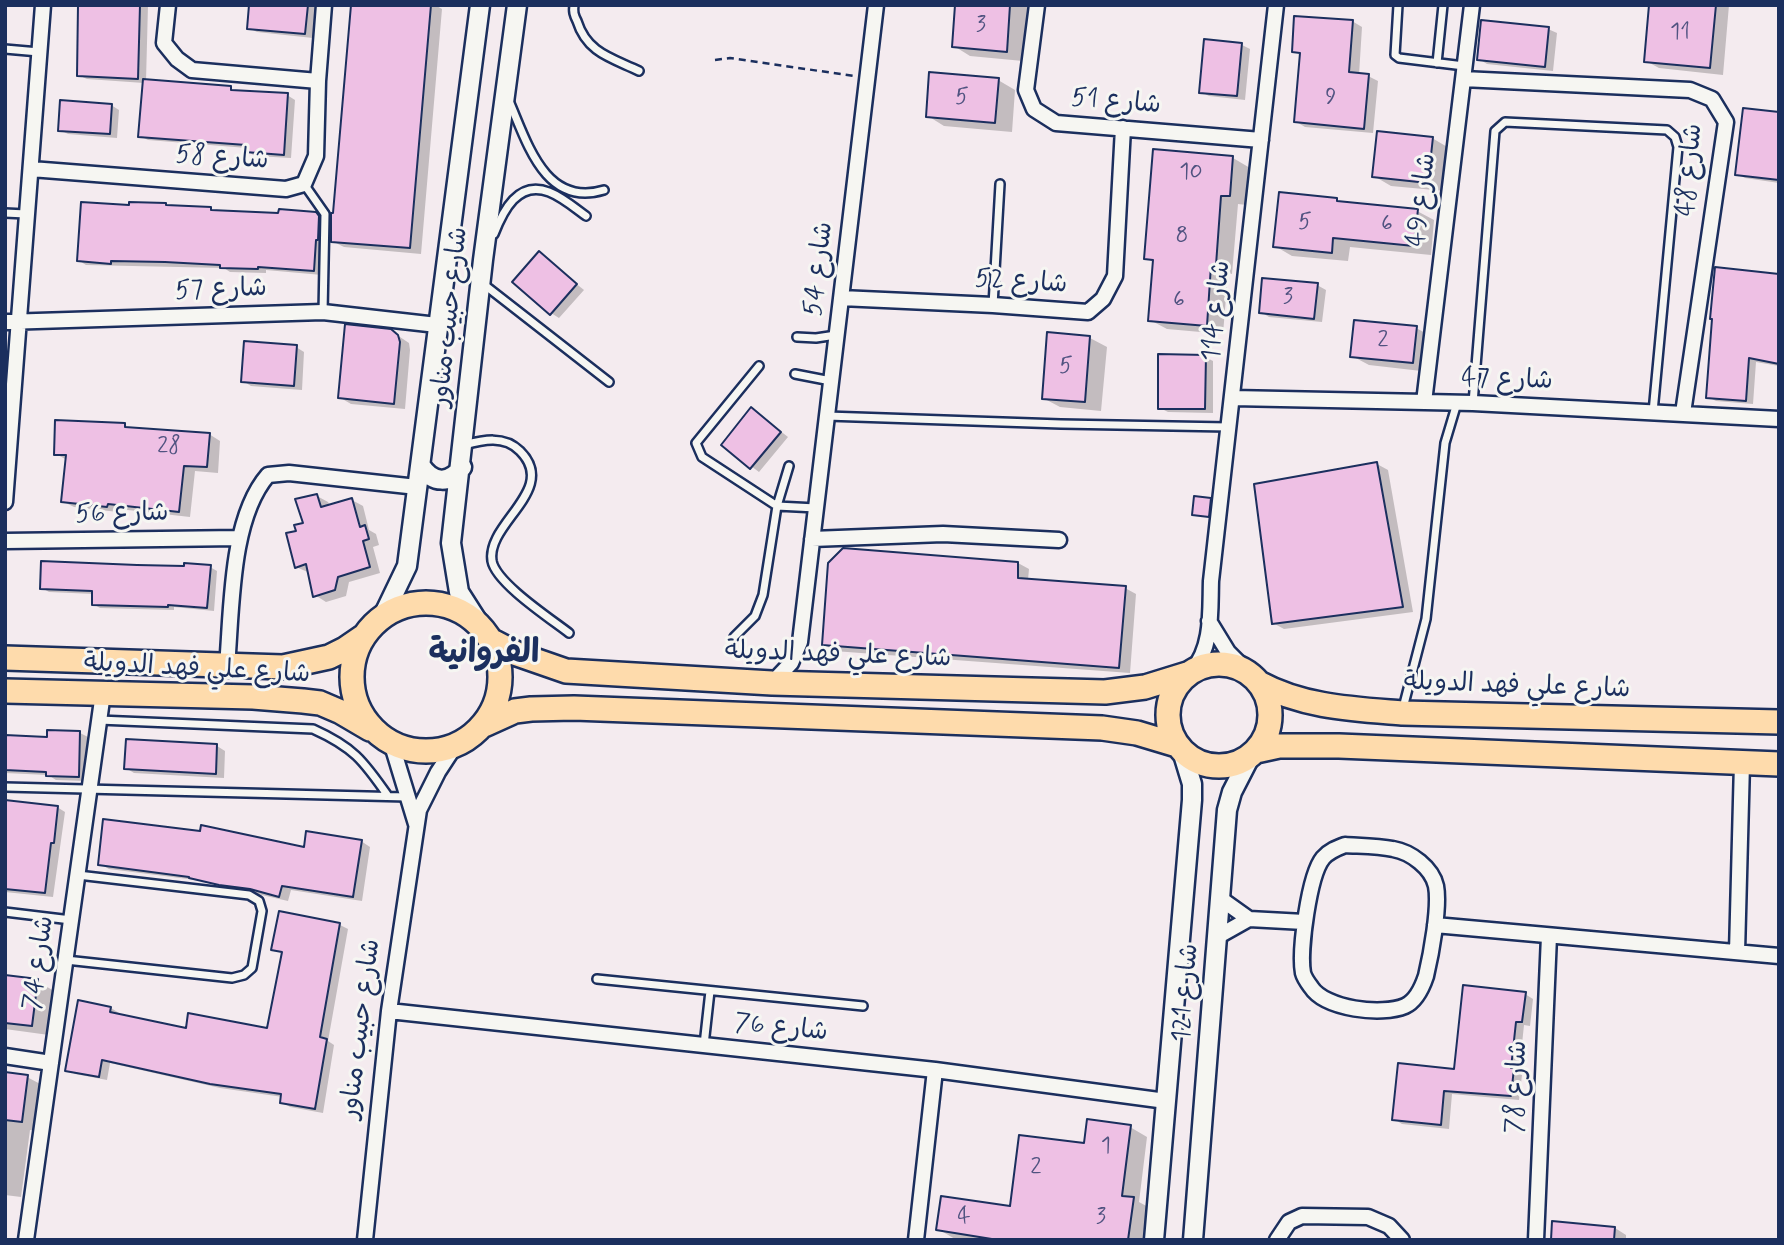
<!DOCTYPE html>
<html>
<head>
<meta charset="utf-8">
<style>
	body { margin:0 }
	#map { position:relative; width:1784px; height:1245px; overflow:hidden; background:#f4ebef; font-family:Mynerve,sans-serif }
	canvas { display:block }
	.frame { position:absolute; inset:0; border:7px solid #1b2f5e; pointer-events:none }
</style>
</head>
<body>
<div id="map">
<canvas width="1784" height="1245"></canvas>
<div class="frame"></div>
</div>
<script>
const ctx = document.querySelector('canvas').getContext('2d');
ctx.lineJoin = 'round';
function paint(path, color) { ctx.fillStyle = color; ctx.fill(path, 'evenodd'); }
function strokePath(path, color, width, dash) { ctx.strokeStyle = color; ctx.lineWidth = width; ctx.lineCap = dash ? 'butt' : 'round'; ctx.setLineDash(dash || []); ctx.stroke(path); }
function label(font, color, halo, rows, align = 'center') {
  ctx.font = font + ' Mynerve,"Playpen Sans Arabic",sans-serif'; ctx.lineWidth = 6; ctx.setLineDash([]); ctx.textBaseline = 'middle'; ctx.strokeStyle = halo; ctx.fillStyle = color; for (const [text, x, y, turn = 0] of rows) {
    ctx.save(); ctx.translate(x, y); ctx.rotate((+turn || 0) * Math.PI / 180); ctx.textAlign = isNaN(turn) ? turn : align; if (halo) ctx.strokeText(text, 0, 0); ctx.fillText(text, 0, 0); ctx.restore();
  }
}
paint(new Path2D(`
	M80 5H148L146 81 287 95 295 100 291 158 255 156 247 151V148L148 140 140 136 144 83 87 79 78 75Z
	M251 5H316L313 38 257 32 249 28Z
	M353 5H435L442 9 421 254 344 247 332 241Z
	M957 5H1028L1023 61 970 56 954 46Z
	M1651 5H1729L1723 75 1659 68 1646 61Z
	M1352 21 1362 27 1359 75 1368 76 1378 81 1373 133 1305 127 1295 121 1301 55 1294 51Z
	M1548 29 1557 33 1553 71 1487 64 1479 59Z
	M1242 45 1250 49 1245 100 1209 96 1201 92Z
	M998 80 1015 90 1012 132 944 126 928 116Z
	M111 105 119 110 117 138 68 134 60 130Z
	M1779 114V183L1745 178 1737 174Z
	M1432 138 1449 148 1445 191 1391 186 1374 176Z
	M1233 158 1250 168 1247 205 1238 204 1232 274 1228 273 1223 334 1167 329 1150 320 1155 263 1146 258Z
	M1336 200 1343 203 1417 211 1434 220 1431 255 1350 247 1348 261 1292 256 1275 246Z
	M211 209 216 212 316 214 324 219 322 275 266 270V273L230 272 224 268 86 265 78 260Z
	M539 254 584 290 559 318 551 313Z
	M1779 270V366L1756 362 1753 404 1716 401 1708 397 1778 276Z
	M1317 285 1326 290 1322 322 1269 317 1261 312Z
	M1416 328 1433 337 1430 372 1369 365 1352 356Z
	M391 331 409 343 410 350 405 409 351 404 339 397Z
	M1090 338 1107 347 1101 411 1060 407 1043 398Z
	M296 347 304 352 302 390 251 386 243 381Z
	M1205 357 1213 361V413L1168 412 1160 408Z
	M752 409 788 437 759 472 723 445Z
	M125 425 132 429 209 434 220 441 218 473 195 471 190 517 119 509 118 512 74 507 62 501 67 460 56 454Z
	M1377 464 1388 470 1413 612 1284 629 1273 623Z
	M317 496 328 502 330 506 352 500 363 506 369 530 376 534 379 545 373 547 380 573 349 582 346 596 326 602 315 595 310 573 296 567 298 532 306 524Z
	M1210 500 1215 503 1213 519 1194 514Z
	M1018 563 1029 569 1028 580 1125 588 1136 594 1130 673 834 651 824 644Z
	M210 567 217 571 214 611 174 607V610L100 608 93 604 94 594 49 592 42 588Z
	M80 733 88 737 86 781 56 780 48 775 5 773V737L49 739Z
	M217 746 225 751 224 778 134 773 126 768Z
	M5 802 57 807 65 812 53 897 5 892Z
	M201 833 305 849 361 841 370 847 362 901 291 890 288 901 196 880 109 869 100 864Z
	M280 913 340 925 348 929 328 1041 334 1045 323 1113 290 1107 282 1102 283 1097 220 1088 110 1063 107 1080 75 1074 67 1070 111 1008 119 1013 118 1016 187 1030H268L283 954 273 949Z
	M5 977 37 981 54 991 49 1035 5 1029Z
	M1525 994 1533 999 1530 1026 1524 1025 1519 1073 1522 1075 1519 1100 1452 1094 1449 1129 1402 1124 1394 1119 1455 1071Z
	M5 1074 27 1077 44 1086 39 1131 30 1130 21 1197 5 1195Z
	M1130 1127 1147 1137 1139 1202 1150 1208 1146 1240H962L955 1239 938 1229 1012 1208 1085 1145Z
	M1615 1228 1626 1235V1240H1553Z`), '#0003');
const building = new Path2D(`
	M78 5H140L138 79 77 76Z
	M249 5H308L305 34 247 29Z
	M351 5H431L410 248 331 242V213H333Z
	M955 5H1010L1007 52 952 47Z
	M1649 5H1716L1710 68 1644 62Z
	M1294 16 1353 20 1349 72 1369 74 1364 129 1294 122 1300 53 1292 52Z
	M1481 20 1549 27 1545 67 1477 60Z
	M1204 39 1242 43 1237 96 1199 93Z
	M929 72 999 78 995 123 926 117Z
	M143 79 231 86V90L288 93 284 155 245 152 246 145 138 137Z
	M60 100 112 104 110 134 58 131Z
	M1743 108 1779 112V180L1735 175Z
	M1377 131 1433 137 1428 183 1372 177Z
	M1153 149 1233 156 1230 196H1221L1216 265H1211L1207 326 1148 321 1153 260 1144 259Z
	M1279 192 1337 198V201L1418 209 1414 246 1333 238 1332 253 1273 247Z
	M81 202 129 205V202L166 203V205L211 207V210L278 213 279 209 316 212 319 216 318 240H316L314 271 258 267V269L220 268V265L165 262 111 261V264L77 261Z
	M539 251 577 284 550 315 512 282Z
	M1715 267 1779 274V364L1749 358 1746 401 1706 398 1712 319H1710Z
	M1262 278 1318 283 1314 319 1259 313Z
	M1354 320 1417 326 1413 363 1350 357Z
	M345 324 391 329 398 335 400 342 394 404 338 398Z
	M1047 332 1090 336 1085 402 1042 399Z
	M244 341 297 345 294 386 241 382Z
	M1158 354 1206 355 1205 409H1158Z
	M751 407 781 432 750 469 721 445Z
	M55 420 125 423V427L210 433 207 467 184 466 179 512 108 504 107 507 61 502 66 455H54Z
	M1377 462 1403 607 1272 624 1254 484Z
	M317 494 321 507 352 498 360 527 365 525 369 539 363 541 370 567 338 577 335 590 313 597 306 564 295 568 286 533 296 531 294 525 303 523 295 499Z
	M1194 496 1211 498 1209 517 1192 515Z
	M843 548 1018 562V578L1126 586 1119 668 822 645 828 563Z
	M41 561 137 565 184 566V563L211 565 207 608 168 605V607L92 605V591L40 589Z
	M47 730 80 731 79 777 46 776V772L5 770V735L47 737Z
	M126 739 217 744 216 774 124 769Z
	M5 800 58 806 54 843H51L45 893 5 889Z
	M103 819 200 831 201 825 304 847 306 831 362 840 353 897 282 886 279 897 250 889 219 885 189 878V877L98 865Z
	M279 911 340 923 320 1037 327 1039 315 1109 280 1103 281 1094 210 1084 102 1060 99 1077 65 1071 78 1000 111 1007 110 1012 186 1028 188 1013 267 1028 282 952 271 950Z
	M5 975 38 979 32 1026 5 1023Z
	M1463 985 1526 992 1522 1022H1516L1511 1068H1514L1511 1096 1444 1091 1441 1125 1392 1120 1398 1063 1454 1069Z
	M5 1072 28 1075 22 1122 5 1120Z
	M1087 1119 1131 1125 1122 1196 1134 1197 1128 1240H998L936 1230 941 1196 1010 1206 1019 1135 1084 1143Z
	M1552 1221 1615 1227 1614 1240H1551Z`);
paint(building, '#eec0e4');
strokePath(building, '#1b2f5e', 2);
const service = new Path2D(`
	M574 5C573 12 574 15 577 21 587 53 612 58 639 71
	M1398 5 1395 55 1399 58 1464 66
	M5 49 39 52
	M1437 63 1443 5
	M509 101C527 142 545 208 604 190
	M304 184 325 214 323 312
	M5 213 26 214
	M494 234C503 211 518 180 549 192 562 197 575 208 586 216
	M482 283 609 382
	M993 305 1000 184
	M797 337 816 338 836 335
	M759 366 696 443 702 457 777 506 816 508
	M795 374 831 381
	M1473 403 1495 131 1505 122 1667 130 1675 137 1678 147 1653 412
	M827 416 1061 424 1228 427
	M464 445C483 440 504 435 520 451 559 490 486 523 492 561 496 583 551 619 569 633
	M734 637 755 616 763 595 777 506 789 466
	M1403 708 1426 619 1445 443 1457 403
	M99 720 313 729C353 747 363 760 388 796
	M5 787 407 797
	M5 912 71 920
	M66 960 232 978 244 975 252 968 262 911 259 901 249 895 78 875
	M597 979 863 1006
	M704 1045 710 991`);
const minor = new Path2D(`
	M168 5 164 43 177 59 192 70 318 81
	M1037 5 1026 90 1034 109 1056 123 1261 140
	M1463 79 1690 90 1712 99 1726 122 1683 413
	M31 169 286 189 304 184 316 156 318 81 324 5
	M841 298 993 305 1088 312 1103 299 1115 276 1123 128
	M5 322 323 312 437 325
	M1233 398 1473 403 1779 419
	M1424 402 1472 5
	M5 502 43 5
	M812 539 943 534 1059 540
	M5 541 239 538
	M1209 621 1228 652 1252 676
	M227 666C232 609 230 519 268 475L289 473 417 487
	M1192 671C1213 647 1210 611 1211 581L1276 5
	M772 683 791 663 800 642 876 5
	M391 742 416 824
	M1345 845C1361 846 1378 846 1393 849 1411 852 1432 868 1436 886 1440 907 1431 955 1426 976 1422 988 1416 1001 1405 1006 1382 1016 1325 1009 1311 987 1308 983 1304 977 1303 973 1299 951 1309 875 1323 858 1329 851 1337 848 1345 845Z
	M1221 899 1249 919 1304 922
	M1435 925 1779 956
	M1217 937 1249 919
	M1737 952 1742 763
	M389 1011 935 1070 1166 1101
	M5 1056 51 1063
	M26 1240 103 693
	M365 1240 389 1011 419 810 438 772 455 746
	M916 1240 935 1070
	M1277 1240 1289 1222 1302 1216 1368 1217 1389 1226 1402 1240
	M1536 1240 1549 936`);
const tertiary = new Path2D(`
	M421 466C433 484 450 484 462 467
	M383 616 407 566 480 5
	M482 628 459 592 451 543 483 260 517 5
	M1154 1240 1192 800V784L1182 751
	M1193 1240 1227 810 1232 792 1251 755`);
const primary = new Path2D(`
	M352 677a74 74 0 1 1 148 0a74 74 0 1 1-148 0Z
	M492 641 517 654 566 671 772 683 1105 692 1145 687 1187 674
	M5 658 283 667 329 657 345 649 364 636
	M1168 715a51 51 0 1 1 102 0a51 51 0 1 1-102 0Z
	M1259 683C1303 707 1353 709 1402 713L1779 722
	M5 691 253 697 303 701 320 703 341 712 370 729
	M484 725 515 711 531 709 574 708 1102 728 1137 733 1177 745
	M1256 751 1279 746H1339L1779 764`);
strokePath(service, '#1b2f5e', 12);
strokePath(minor, '#1b2f5e', 19);
strokePath(tertiary, '#1b2f5e', 23);
strokePath(primary, '#1b2f5e', 28);
strokePath(new Path2D(`
	M715 60 730 58 854 76`), '#1b2f5e', 2.5, [7, 5]);
strokePath(service, '#f6f6f2', 7);
strokePath(minor, '#f6f6f2', 14);
strokePath(tertiary, '#f6f6f2', 18);
strokePath(primary, '#fedbac', 23);
label('23px', '#505380', null, [
	["3",981,26],
	["11",1680,33],
	["5",962,98],
	["9",1331,98],
	["10",1191,173],
	["5",1305,223],
	["6",1387,225],
	["8",1182,237],
	["3",1288,298],
	["6",1179,301],
	["2",1383,341],
	["5",1066,367],
	["28",169,447],
	["1",1106,1147],
	["2",1036,1168],
	["4",964,1217],
	["3",1101,1218]
]);
label('26px', '#1b2f5e', '#f6f6f2', [
	["شارع 51",1116,103,5],
	["شارع 58",222,159,4],
	["شارع 48",1691,170,-85],
	["شارع 49",1423,200,-83],
	["شارع 54",820,269,-83],
	["شارع 52",1021,283,4],
	["شارع 57",221,291,-2],
	["شارع 114",1218,311,-84],
	["شارع حبيب مناور",451,317,-84],
	["شارع 47",1507,381,2],
	["شارع 56",122,515,-1],
	["شارع علي فهد الدويلة",838,656,2],
	["شارع علي فهد الدويلة",197,670,3],
	["شارع علي فهد الدويلة",1517,687,2],
	["شارع 74",40,963,-82],
	["شارع 121",1187,993,-85],
	["شارع حبيب مناور",362,1029,-83],
	["شارع 76",781,1029,6],
	["شارع 78",1518,1087,-88]
]);
label('bold 33px', '#1b2f5e', '#f6f6f2', [
	["الفروانية",484,655]
]);
</script>
</body>
</html>
